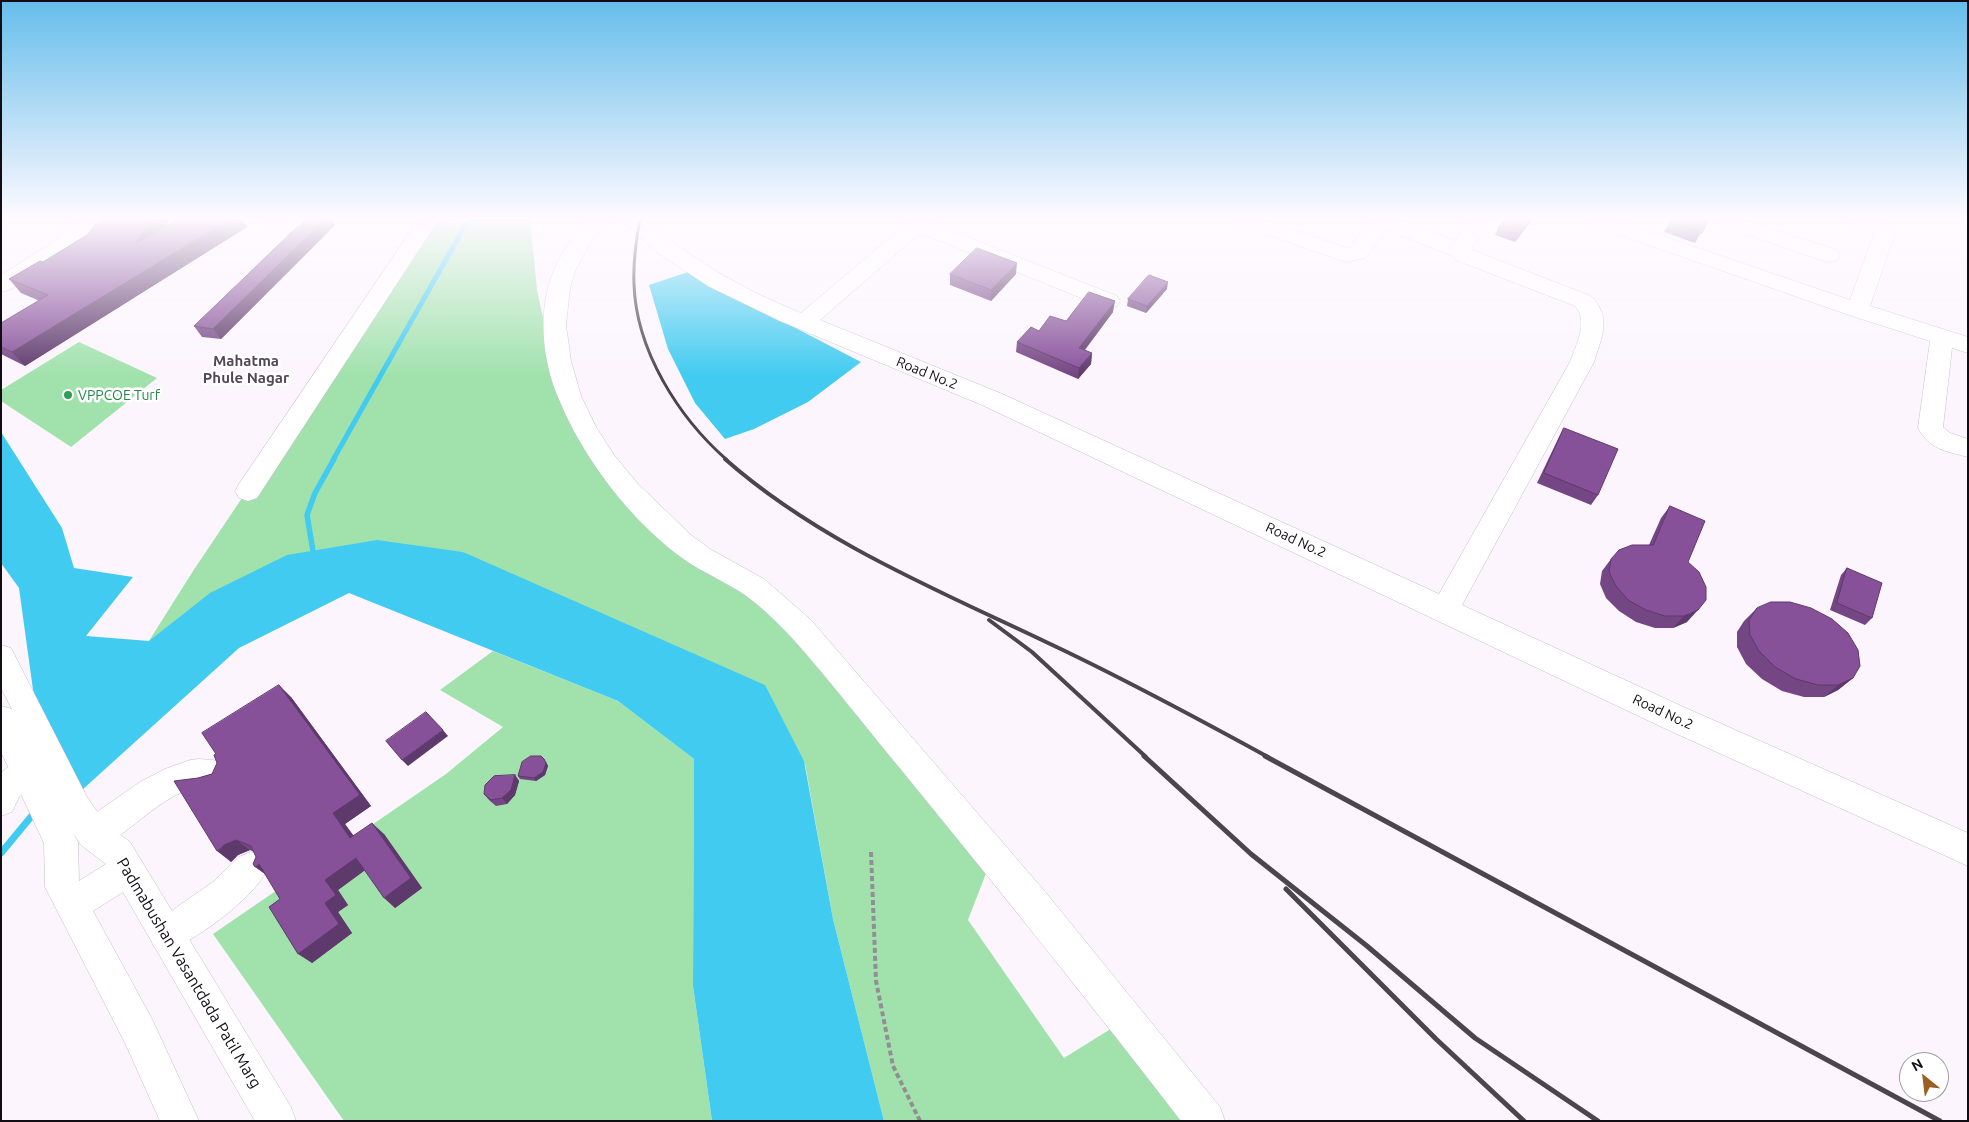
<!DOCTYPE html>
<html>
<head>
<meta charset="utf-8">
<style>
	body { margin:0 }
	#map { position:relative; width:1969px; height:1122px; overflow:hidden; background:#fcf5fe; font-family:Ubuntu,sans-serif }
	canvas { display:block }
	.frame { position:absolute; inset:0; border:2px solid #120d14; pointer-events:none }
	.north { position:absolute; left:1899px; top:1052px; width:50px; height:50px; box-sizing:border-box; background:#fff; border:1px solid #a09ea1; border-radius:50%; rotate:331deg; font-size:14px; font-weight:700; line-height:20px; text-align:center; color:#120d14 }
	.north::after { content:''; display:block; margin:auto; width:18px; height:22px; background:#9b5f21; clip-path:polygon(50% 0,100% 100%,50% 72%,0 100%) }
</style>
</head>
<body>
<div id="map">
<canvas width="1969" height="1122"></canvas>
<div class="frame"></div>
<div class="north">N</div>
</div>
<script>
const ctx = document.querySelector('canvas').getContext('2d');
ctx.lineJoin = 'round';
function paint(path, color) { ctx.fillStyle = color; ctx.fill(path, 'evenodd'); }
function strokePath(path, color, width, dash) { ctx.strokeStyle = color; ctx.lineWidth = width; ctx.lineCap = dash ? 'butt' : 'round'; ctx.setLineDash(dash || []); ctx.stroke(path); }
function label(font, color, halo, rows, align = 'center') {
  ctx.font = font + ' Ubuntu,sans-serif'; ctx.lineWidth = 5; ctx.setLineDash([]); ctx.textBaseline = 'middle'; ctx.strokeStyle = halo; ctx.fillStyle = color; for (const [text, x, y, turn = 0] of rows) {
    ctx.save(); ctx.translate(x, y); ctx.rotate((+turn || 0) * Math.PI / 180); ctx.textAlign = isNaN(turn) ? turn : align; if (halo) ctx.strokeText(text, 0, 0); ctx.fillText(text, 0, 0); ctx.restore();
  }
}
paint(new Path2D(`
	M469 219H530L537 290 563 409 590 453 768 604 990 863 968 920 1064 1058 1117 1025 1189 1121H884L833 919 805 764 463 552 147 644 195 568 428 221 466 224Z
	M79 342 157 378 71 447 1 401V390Z
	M493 651 618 701 694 759 693 986 712 1121H344L213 934 446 774 503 727 440 690Z`), '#a1e2ac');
paint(new Path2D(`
	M688 272 861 362 808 402 754 429 725 439 695 403 668 349 649 285Z
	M1 432 62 528 74 568 133 577 86 636 149 641 210 593 287 555 377 540 463 552 765 685 804 761 833 919 884 1121H712L693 986 694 759 618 701 349 593 239 648 82 790 1 713 34 697 19 588 1 563Z`), '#41cbf0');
strokePath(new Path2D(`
	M333 460 466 224`), '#41cbf0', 5);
strokePath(new Path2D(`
	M314 557 307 515 315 493 334 459`), '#41cbf0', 5.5);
strokePath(new Path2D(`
	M1 853 35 812`), '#41cbf0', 7);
const minor = new Path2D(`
	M77 219H97C75 252 42 269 9 290L1 292V275L52 243Z
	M263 219C278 219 298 216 308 231L305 235C293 239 270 230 263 219Z
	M419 219H439L257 498 248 501 239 498 235 491 239 484Z
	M587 219H607L590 243 576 269 570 288 566 325 571 361 581 396 596 427 614 455 638 484 691 535 710 549 764 579 811 620 1047 894 1220 1107 1225 1121H1181C1090 1003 997 887 903 772 866 728 831 681 792 638 778 623 762 607 745 595 726 582 704 573 685 560 632 523 582 457 558 397 543 362 538 315 551 278 558 256 573 237 587 219Z
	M622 219H644C690 259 744 290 801 313L912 219H934L932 223 1117 296 1120 301 1117 306 1109 308 1101 306 920 233 820 320 1000 393 1439 594 1570 362C1576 345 1589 321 1575 306L1456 260 1453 256 1387 230 1365 258 1346 262 1234 223 1231 219H1261L1347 248H1350C1356 240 1364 225 1373 221 1394 211 1434 233 1455 241L1472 219H1492L1473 246 1472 250 1591 296C1612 318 1602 336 1594 362L1462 605 1688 709 1968 833V866L1666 729 982 405 780 321 708 286 654 250Z
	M1583 219H1613L1850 300 1875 231 1851 223 1848 219C1861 218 1895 214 1895 233L1870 306 1968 337V353L1952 348 1943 427 1950 433 1968 439V457C1946 451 1930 450 1918 428L1930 341 1849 315 1586 223Z
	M1710 219H1740L1837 250 1840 255 1837 260 1829 262 1821 260 1713 223Z
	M26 757 37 761 42 771 37 781 19 797 12 812 1 816V773L15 761Z
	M199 759 213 760 224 764 229 774 224 784C207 791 194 786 176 795 147 810 124 838 93 850L81 845 77 834 81 823 140 782 165 769 190 760Z
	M251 852 263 857 268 868C255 898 196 940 166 952L154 947 149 935 154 923 213 882 239 857Z`);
const major = new Path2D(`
	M1 645 11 648 87 797 105 823 130 842 291 1107 296 1121H255L123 892 93 911 152 1019 199 1121H160L126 1045 45 887 44 843 1 752V706L12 709 1 688ZM73 833 81 845 106 864 79 881 78 842Z`);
strokePath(minor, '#cabbcf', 1);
strokePath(major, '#cabbcf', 1);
strokePath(new Path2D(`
	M871 852 876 981 893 1066 920 1121`), '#938d95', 4, [5, 3]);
paint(minor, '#fff');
paint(major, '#fff');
strokePath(new Path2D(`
	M640 219C636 241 633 262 634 284 636 350 678 417 727 460`), '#4b454d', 3);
strokePath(new Path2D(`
	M725 459C818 541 935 589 1046 642 1121 677 1195 717 1268 757
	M989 620 1032 652 1146 757`), '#4b454d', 4);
strokePath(new Path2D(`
	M1144 756 1251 854 1367 946 1475 1038 1598 1121
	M1265 756 1940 1121
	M1286 889 1436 1039 1524 1121`), '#4b454d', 5);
paint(new Path2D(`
	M178 219H242L247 227 25 366 1 354V323L40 301 21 293 9 279 43 262 166 226Z
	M301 219H332L335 225 221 339 202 337 194 326 300 226 306 219 304 220Z
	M1506 219H1533L1515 242 1495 235 1498 228Z
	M1618 219H1627L1625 221Z
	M1671 219H1709L1695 243 1664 232Z
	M950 274H1016L991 301 950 285Z
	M1167 289 1146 313 1127 306 1128 299Z
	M1113 312 1085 350 1092 353 1091 364 1078 379 1016 352 1017 342 1039 331 1066 321Z
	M1564 428 1598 495 1591 505 1537 483 1558 439Z
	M1670 506 1688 562 1687 622 1673 628H1655L1636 622 1619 611 1606 598 1600 584 1602 571 1611 559 1649 545 1661 518Z
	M1847 568 1872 618 1865 625 1830 610 1841 575Z
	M1757 608 1853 678 1838 690 1824 697H1804L1782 691 1762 679 1746 664 1737 647V632L1744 621Z
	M291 697 371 806 345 824 354 836 384 834 422 888 395 908 365 870 338 890 348 905 338 912 352 933 312 963 280 899 254 852 250 850 238 855 231 862 198 778 212 774Z
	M546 762 548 766 545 775 536 781 520 779 518 776Z
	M515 775 519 781 515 795 507 804 496 806 489 800 484 794Z`), '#744684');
paint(new Path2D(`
	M152 219H170L145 258 135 244Z
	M230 219H242L247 227 25 366 12 352Z
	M325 219H332L335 225 221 339 213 329Z
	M1531 219H1533L1515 242 1518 235Z
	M1017 263 1016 274 991 301V290Z
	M1168 282 1167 289 1146 313 1147 306Z
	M1115 301 1113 312 1078 358 1079 348Z
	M1092 353 1091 364 1078 379 1079 368Z
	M1698 610 1687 622 1673 628 1684 616Z
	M1853 678 1838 690 1824 697 1838 685Z
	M279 685 291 697 371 806 345 824 362 849 350 838 333 813Z
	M443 730 448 736 408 766 402 760Z
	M544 759 548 766 545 775 536 781 534 778Z
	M515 775 519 781 515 795 507 804 502 798Z
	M372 823 384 834 422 888 395 908 384 898Z
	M236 840 250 850 238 855 231 862 217 851 224 845Z
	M356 858 368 868 338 890 348 905 338 912 352 933 312 963 298 954 325 903V880Z
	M259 864 269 877 255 867Z`), '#5e396c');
const building = new Path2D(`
	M100 219H152L135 244 178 219H230L12 352 1 347V323L48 295 9 279 40 261 43 262 87 235Z
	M306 219H325L213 329 194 326 297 227 300 226Z
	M1506 219H1531L1518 235 1498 228Z
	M1671 219H1709L1702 233 1670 222Z
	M977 248 1017 263 991 290 950 274Z
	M1149 275 1168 282 1147 306 1128 299Z
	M1089 292 1115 301 1079 348 1092 353 1079 368 1017 342 1031 327 1039 331 1050 316 1066 321Z
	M1564 428 1618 449 1598 495 1544 473Z
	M1670 506 1705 521 1688 562 1699 572 1706 587V600L1698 610 1684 616H1665L1646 610 1628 600 1616 586 1609 572 1611 559 1619 550 1632 545H1653Z
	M1847 568 1882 583 1872 618 1837 603Z
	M1771 602H1790L1811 608 1832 619 1848 633 1858 650 1860 666 1853 678 1838 685H1818L1796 679 1775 667 1759 651 1750 635 1749 620 1757 608Z
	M279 685 360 795 333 813 350 838 372 823 411 878 384 898 356 858 325 880 336 895 325 903 339 924 298 954 269 907 280 899 259 864 255 867 253 864 256 857 251 846 236 840 224 845 217 851 174 781 198 778 212 774 217 763 214 755 216 754 202 733Z
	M426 712 443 730 402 760 386 741Z
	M531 756H541L544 759 546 763 543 772 534 778 518 776 522 762Z
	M515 775 511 790 502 798 491 800 484 794 485 785 494 776Z`);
paint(building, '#87519a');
strokePath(building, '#5e396c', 1);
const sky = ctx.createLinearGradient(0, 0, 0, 376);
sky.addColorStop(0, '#65bdeb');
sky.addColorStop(0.58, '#fefaff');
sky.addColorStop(1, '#fefaff00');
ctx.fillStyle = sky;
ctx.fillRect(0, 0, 1969, 376);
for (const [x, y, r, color] of [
	[68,395,5,"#2e9e5b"]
]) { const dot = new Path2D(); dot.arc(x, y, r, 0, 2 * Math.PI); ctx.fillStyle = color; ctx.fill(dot); strokePath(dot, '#fff', 2); }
label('14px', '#120d14', '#fff', [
	["Road No.2",927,373,22],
	["Road No.2",1296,540,25],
	["Road No.2",1663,712,25]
]);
label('14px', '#27864d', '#fff', [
	["VPPCOE Turf",78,395]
], 'left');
label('bold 15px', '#524657', '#fff', [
	["Mahatma",246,361],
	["Phule Nagar",246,378]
]);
label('16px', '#120d14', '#fff', [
	["Padmabushan Vasantdada Patil Marg",189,973,59]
]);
</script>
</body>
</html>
